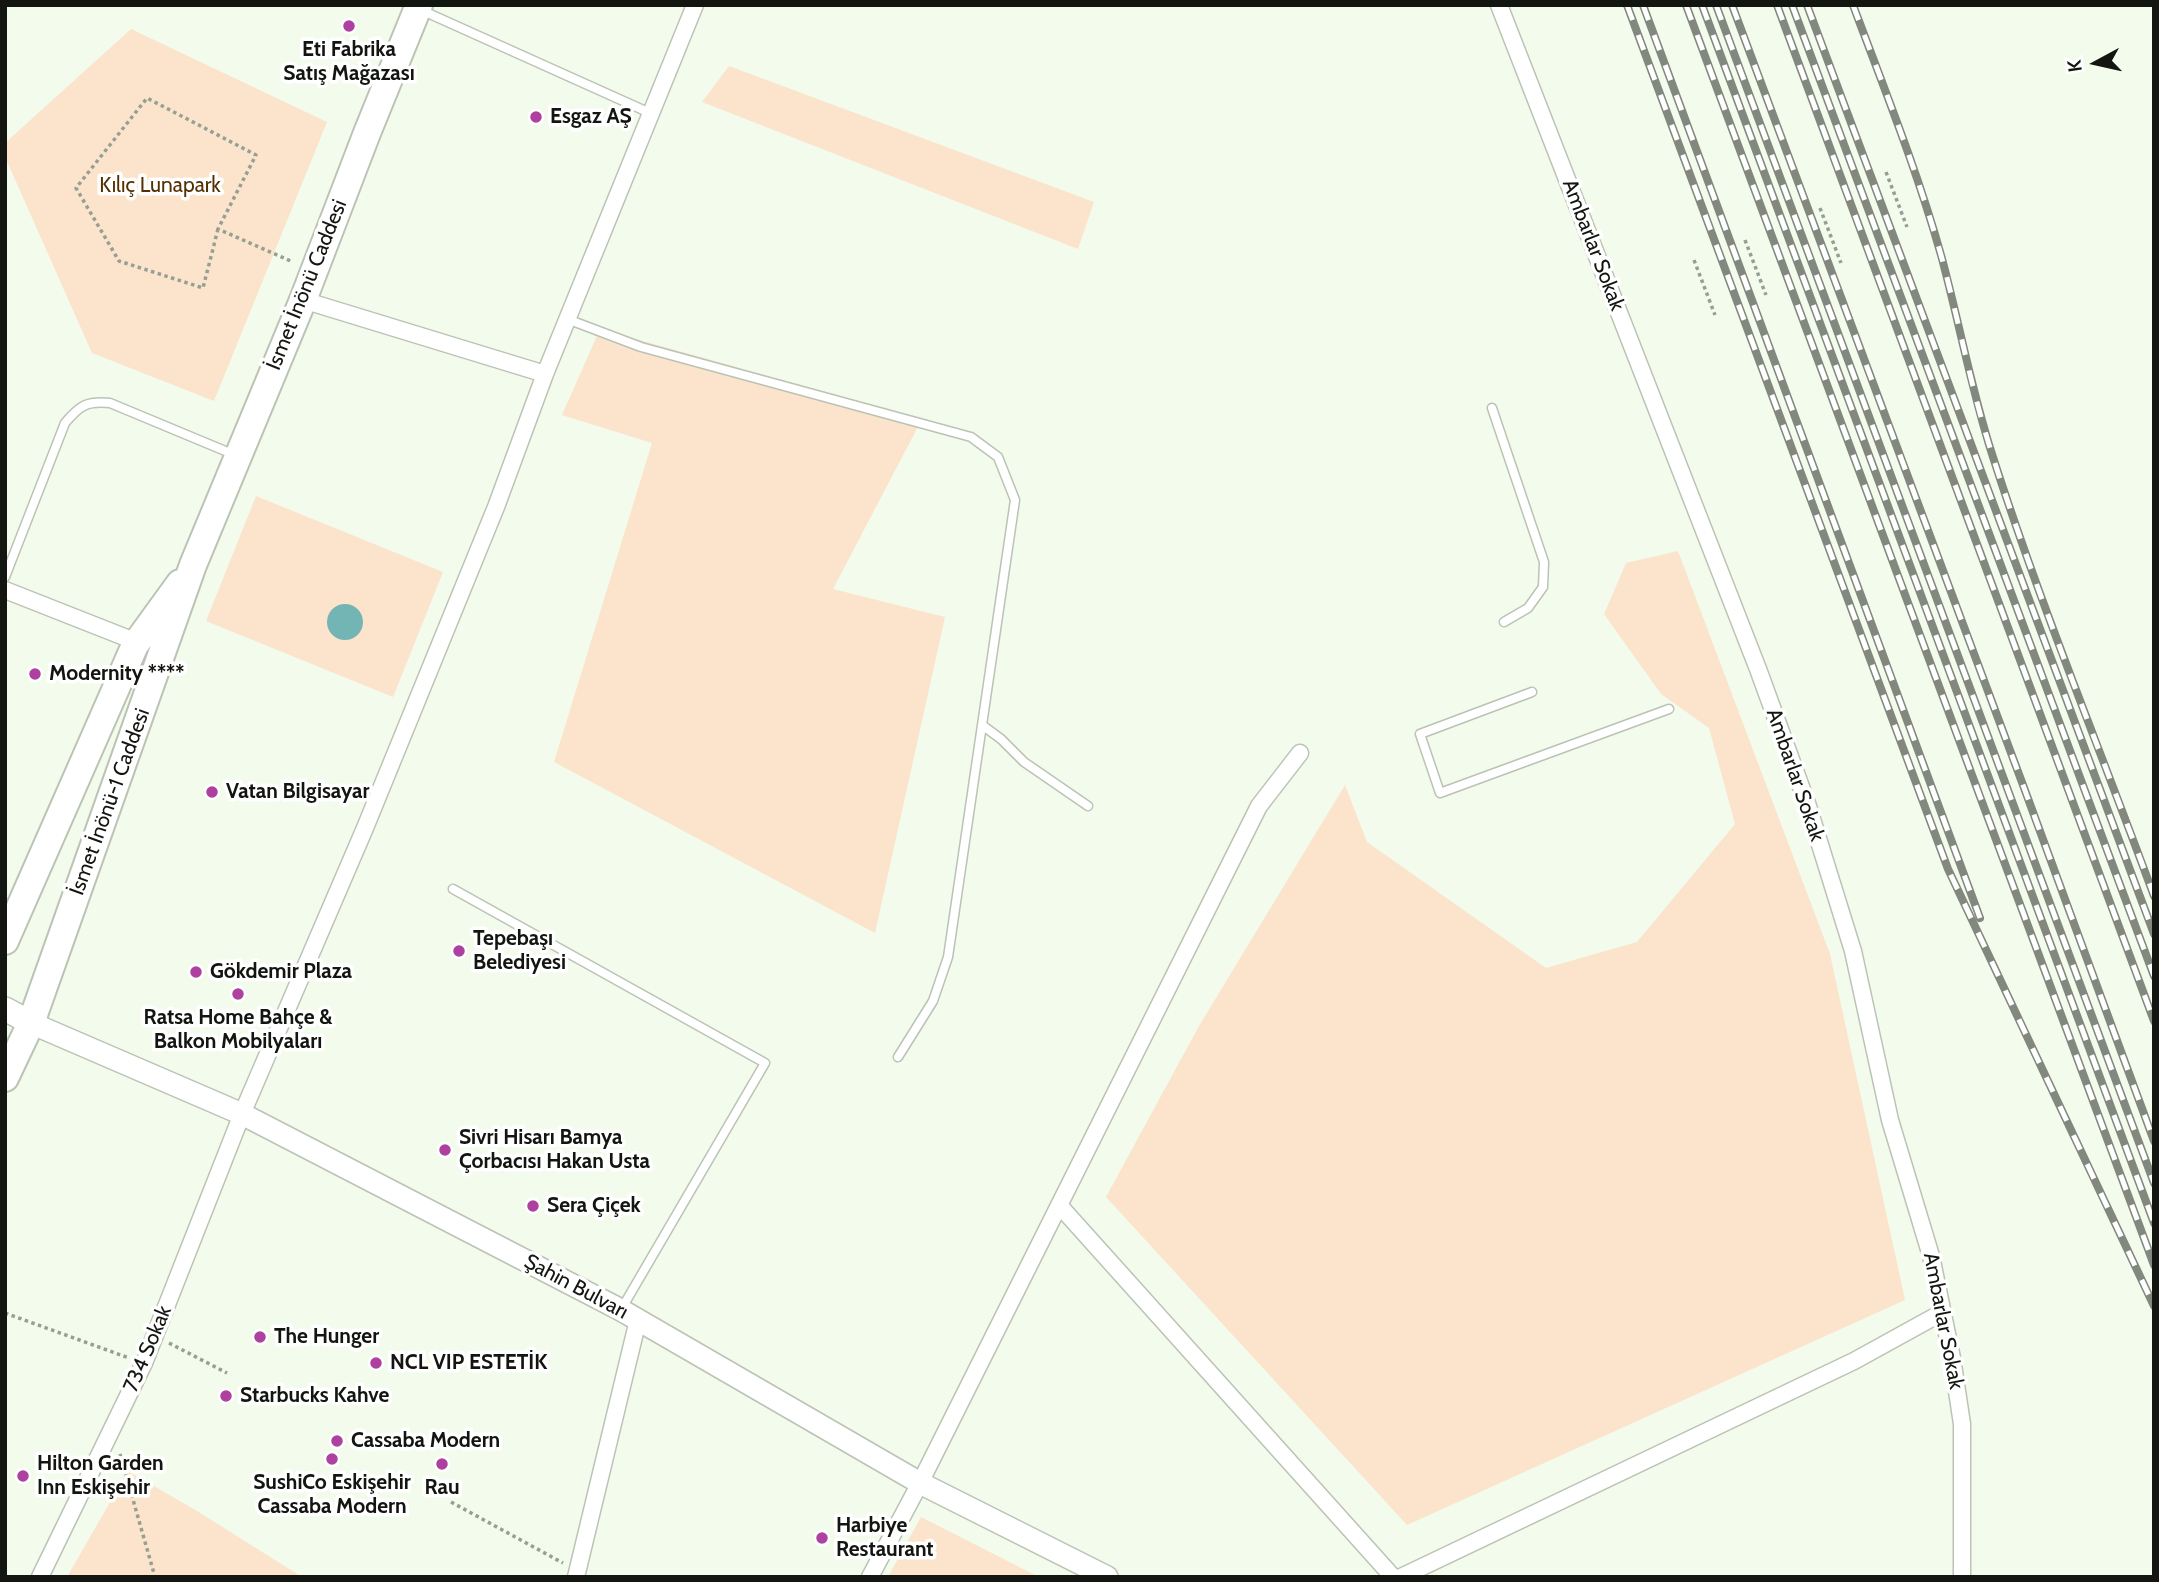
<!DOCTYPE html>
<html>
<head>
<meta charset="utf-8">
<style>
	body { margin:0 }
	#map { position:relative; width:2159px; height:1582px; overflow:hidden; background:#f2fbec; font-family:Cabin,sans-serif }
	canvas { display:block }
	.frame { position:absolute; inset:0; border:7px solid #121510; pointer-events:none }
	.north { position:absolute; left:2061px; top:28px; width:70px; height:70px; -webkit-text-stroke:5px #fff; paint-order:stroke; rotate:262deg; font-size:19px; font-weight:700; line-height:28px; text-align:center; color:#121510 }
	.north::after { content:''; display:block; margin:auto; width:24px; height:32px; background:#121510; clip-path:polygon(50% 0,100% 100%,50% 72%,0 100%) }
</style>
</head>
<body>
<div id="map">
<canvas width="2159" height="1582"></canvas>
<div class="frame"></div>
<div class="north">K</div>
</div>
<script>
const ctx = document.querySelector('canvas').getContext('2d');
ctx.lineJoin = 'round';
function paint(path, color) { ctx.fillStyle = color; ctx.fill(path, 'evenodd'); }
function strokePath(path, color, width, dash) { ctx.strokeStyle = color; ctx.lineWidth = width; ctx.lineCap = dash ? 'butt' : 'round'; ctx.setLineDash(dash || []); ctx.stroke(path); }
function label(font, color, halo, rows, align = 'center') {
  ctx.font = font + ' Cabin,sans-serif'; ctx.lineWidth = 7; ctx.setLineDash([]); ctx.textBaseline = 'middle'; ctx.strokeStyle = halo; ctx.fillStyle = color; for (const [text, x, y, turn = 0] of rows) {
    ctx.save(); ctx.translate(x, y); ctx.rotate((+turn || 0) * Math.PI / 180); ctx.textAlign = isNaN(turn) ? turn : align; if (halo) ctx.strokeText(text, 0, 0); ctx.fillText(text, 0, 0); ctx.restore();
  }
}
paint(new Path2D(`
	M131 29 327 122 214 401 92 353 5 157V143Z
	M729 66 1094 202 1078 249 702 102Z
	M600 329 922 419 833 589 945 617 875 933 554 762 652 443 562 415Z
	M256 496 443 572 393 697 206 621Z
	M1678 551 1830 954 1905 1300 1407 1525 1106 1197 1199 1026 1345 785 1367 842 1546 968 1637 942 1735 824 1709 728 1661 694 1604 614 1626 563Z
	M128 1471 197 1511 302 1577H67Z
	M921 1517 1039 1577H888Z`), '#fbe4cb');
paint(new Path2D(`
	M327 622a18 18 0 1 1 36 0a18 18 0 1 1-36 0Z`), '#73b4b4');
const service = new Path2D(`
	M421 10 650 113
	M567 319 641 347 971 437 998 457 1015 500 948 957 933 1001 898 1057
	M1492 408 1544 562 1543 587 1528 608 1504 622
	M5 577 65 423C80 405 87 401 110 403L235 455
	M1532 692 1420 734 1440 793 1669 709
	M982 725 1001 739 1024 762 1088 806
	M453 889 765 1063 622 1308`);
const minor = new Path2D(`
	M1499 5 1758 669 1808 806 1853 951 1890 1120 1931 1256 1952 1358 1962 1424V1577
	M303 300 545 374
	M5 590 137 642
	M1059 1205 1393 1577
	M40 1577 144 1363 242 1114 365 828 496 507 545 374 695 5
	M576 1577 638 1320
	M870 1577 920 1483 1259 806 1300 753
	M1401 1577 1854 1361 1943 1312`);
const tertiary = new Path2D(`
	M31 1023 242 1114 621 1310 920 1483 1107 1577`);
const secondary = new Path2D(`
	M5 1009 31 1023`);
const primary = new Path2D(`
	M5 941 135 645 180 583
	M5 1078 31 1023 193 565 303 300 367 133 419 5`);
strokePath(service, '#bbc3b5', 11);
strokePath(minor, '#bbc3b5', 19);
strokePath(tertiary, '#bbc3b5', 24);
strokePath(secondary, '#bbc3b5', 26);
strokePath(primary, '#bbc3b5', 30);
strokePath(new Path2D(`
	M1886 172 1907 227
	M1820 208 1841 263
	M218 229 203 288 119 261 76 188 147 98 256 155 218 229 293 262
	M1745 240 1766 295
	M1694 260 1715 315
	M5 1313 129 1358
	M169 1343 227 1373
	M120 1454 155 1577
	M451 1502 563 1563`), '#979e93', 3.5, [3.5, 3.5]);
strokePath(service, '#fff', 8);
strokePath(minor, '#fff', 16);
strokePath(tertiary, '#fff', 21);
strokePath(secondary, '#fff', 23);
strokePath(primary, '#fff', 26);
const rail = new Path2D(`
	M1627 5 1948 869 2154 1306
	M1643 5 1980 918
	M1686 5 2154 1265
	M1702 5 2154 1223
	M1716 5 2154 1183
	M1732 5 2023 785 2154 1141
	M1777 5 2154 1021
	M1792 5 2154 976
	M1807 5 2154 934
	M1853 5C1884 88 1917 170 1941 255 1959 321 1971 389 1992 454 2040 604 2100 749 2154 896`);
strokePath(rail, '#82887e', 8);
strokePath(rail, '#fff', 5, [16]);
for (const [x, y, r, color] of [
	[349,26,7,"#ae409f"],
	[536,117,7,"#ae409f"],
	[35,674,7,"#ae409f"],
	[212,792,7,"#ae409f"],
	[459,951,7,"#ae409f"],
	[196,972,7,"#ae409f"],
	[238,994,7,"#ae409f"],
	[445,1150,7,"#ae409f"],
	[533,1206,7,"#ae409f"],
	[260,1337,7,"#ae409f"],
	[376,1363,7,"#ae409f"],
	[226,1396,7,"#ae409f"],
	[337,1441,7,"#ae409f"],
	[332,1459,7,"#ae409f"],
	[442,1464,7,"#ae409f"],
	[23,1476,7,"#ae409f"],
	[822,1538,7,"#ae409f"]
]) { const dot = new Path2D(); dot.arc(x, y, r, 0, 2 * Math.PI); ctx.fillStyle = color; ctx.fill(dot); strokePath(dot, '#fff', 2.5); }
label('bold 21px', '#121510', '#fff', [
	["Eti Fabrika",349,50,"center"],
	["Satış Mağazası",349,74,"center"],
	["Esgaz AŞ",550,117],
	["Modernity ****",49,674],
	["Vatan Bilgisayar",226,792],
	["Tepebaşı",473,939],
	["Belediyesi",473,963],
	["Gökdemir Plaza",210,972],
	["Ratsa Home Bahçe &",238,1018,"center"],
	["Balkon Mobilyaları",238,1042,"center"],
	["Sivri Hisarı Bamya",459,1138],
	["Çorbacısı Hakan Usta",459,1162],
	["Sera Çiçek",547,1206],
	["The Hunger",274,1337],
	["NCL VIP ESTETİK",390,1363],
	["Starbucks Kahve",240,1396],
	["Cassaba Modern",351,1441],
	["Hilton Garden",37,1464],
	["Inn Eskişehir",37,1488],
	["SushiCo Eskişehir",332,1483,"center"],
	["Cassaba Modern",332,1507,"center"],
	["Rau",442,1488,"center"],
	["Harbiye",836,1526],
	["Restaurant",836,1550]
], 'left');
label('21px', '#523000', '#fff', [
	["Kılıç Lunapark",160,186]
]);
label('21px', '#121510', '#fff', [
	["Ambarlar Sokak",1593,245,69],
	["İsmet İnönü Caddesi",307,285,-68],
	["Ambarlar Sokak",1795,775,71],
	["İsmet İnönü-1 Caddesi",110,802,-70],
	["Şahin Bulvarı",576,1287,28],
	["Ambarlar Sokak",1943,1321,79],
	["734 Sokak",148,1349,-67]
]);
</script>
</body>
</html>
